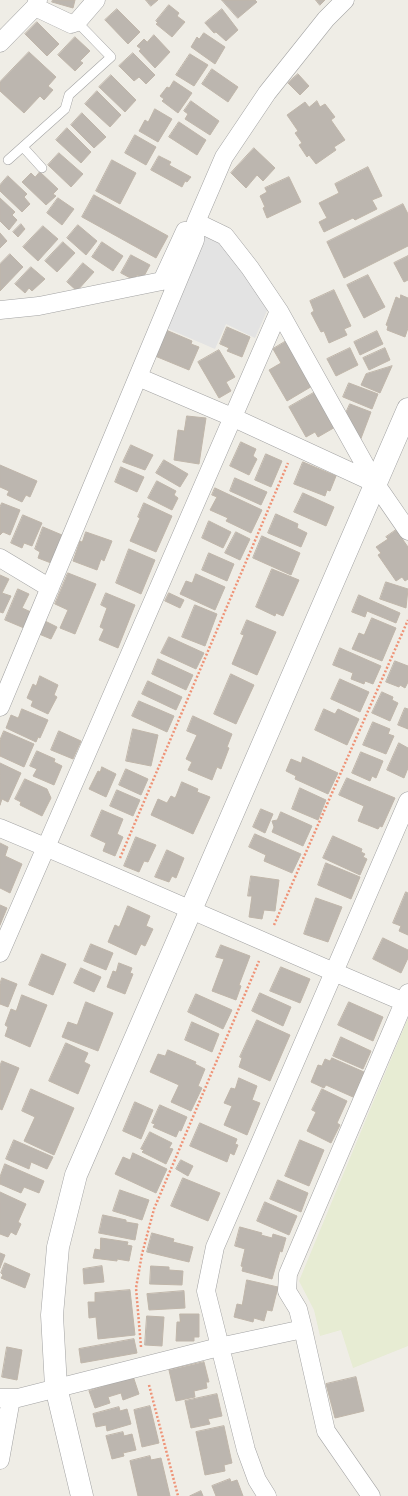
<!DOCTYPE html>
<html>
<head>
<meta charset="utf-8">
<style>
	body { margin:0 }
	canvas { display:block; background:#efede6 }
</style>
</head>
<body>
<canvas width="408" height="1496"></canvas>
<script>
const ctx = document.querySelector('canvas').getContext('2d');
ctx.lineJoin = 'round';
function paint(path, color) { ctx.fillStyle = color; ctx.fill(path, 'evenodd'); }
function strokePath(path, color, width, dash) { ctx.strokeStyle = color; ctx.lineWidth = width; ctx.lineCap = dash ? 'butt' : 'round'; ctx.setLineDash(dash || []); ctx.stroke(path); }
paint(new Path2D(`
	M408 1018V1346L353 1368 341 1330 320 1336 314 1310 299 1281Z`), '#e7ecd3');
paint(new Path2D(`
	M209 235 220 240 270 304 255 338 226 324 215 349 164 327 201 236Z`), '#e3e3e3');
const building = new Path2D(`
	M53 0H75L73 8 52 2Z
	M146 0H158L151 6Z
	M222 0H255L257 2 238 18Z
	M316 0H325L320 5Z
	M169 5 179 13 177 16 185 22 172 37 156 24 158 23 156 21Z
	M117 9 140 32 128 44 105 20Z
	M222 9 238 30 226 41 216 32 214 33 205 23Z
	M37 22 59 44 47 56 25 34Z
	M204 33 225 47 215 64 191 47 197 37 199 39Z
	M154 35 170 52 155 68 139 51 141 49 137 46 144 39 147 42Z
	M75 37 90 51 80 61 83 63 75 71 58 55Z
	M29 52 56 77 48 86 53 90 44 100 40 96 24 113 0 91V82Z
	M133 53 155 75 146 84 139 77 134 81 119 66Z
	M190 54 208 65 194 86 176 75Z
	M212 69 238 87 228 102 202 84Z
	M298 74 309 86 300 95 288 83Z
	M111 75 136 100 125 112 99 87Z
	M174 81 192 93 178 113 162 101 164 99 160 96 167 87 169 88Z
	M97 91 121 115 110 127 85 104Z
	M191 101 219 121 210 135 185 119 188 114 184 111Z
	M317 101 320 107 325 104 335 117 331 120 345 140 334 147 336 150 316 164 309 155 307 157 299 145 302 143 295 133 298 131 287 115 305 102 309 107Z
	M155 109 172 119 158 142 139 131 145 120 148 122Z
	M82 113 106 137 94 148 71 125Z
	M179 122 206 140 197 155 169 137Z
	M67 128 91 152 81 163 56 140Z
	M135 135 156 147 146 165 125 153Z
	M254 148 275 168 263 181 257 175 246 188 231 173Z
	M59 153 83 174 71 187 48 165Z
	M159 156 171 162 169 165 191 177 187 182 185 181 182 187 151 170Z
	M112 160 136 173 120 204 96 191Z
	M368 167 382 196 372 200 377 209 355 220 353 218 324 232 319 222 327 218 319 203 339 193 335 184Z
	M40 172 58 189 53 194 56 196 46 205 22 182 31 173 35 177Z
	M8 176 27 194 24 197 30 204 22 212 0 191V185Z
	M289 177 301 202 267 218 263 208 265 207 260 196 267 192 265 188Z
	M94 195 168 236 156 258 82 217Z
	M0 198 15 212 12 215 17 220 9 230 0 221Z
	M58 198 74 209 62 225 47 213Z
	M403 204 408 214V246L344 278 327 242Z
	M21 224 25 229 18 237 13 232Z
	M78 225 97 241 86 255 67 238Z
	M43 226 58 239 38 261 23 247Z
	M0 233 7 241 0 248Z
	M63 242 75 253 57 272 45 261Z
	M102 242 123 256 113 271 92 257Z
	M10 254 23 267 0 291V264Z
	M131 255 150 265 143 278 137 275 134 280 121 273Z
	M408 256V280L404 282 394 263Z
	M83 263 94 272 77 291 67 282Z
	M31 267 45 279 32 291 29 288 25 293 15 284Z
	M368 275 385 307 364 318 347 285Z
	M334 290 351 326 344 329 347 335 329 343 324 331 321 332 311 313 314 311 310 301Z
	M401 295 408 298V328L405 337 387 330 388 326 386 325 396 297 400 299Z
	M227 327 250 337 242 357 227 351 229 348 220 344Z
	M166 330 192 341 191 344 199 347 189 370 155 356Z
	M377 331 383 344 360 355 354 342Z
	M288 340 314 385 287 401 269 370 281 363 273 349Z
	M350 348 358 365 336 376 327 359Z
	M385 348 390 360 369 370 363 358Z
	M219 350 235 377 226 382 231 391 219 398 198 362Z
	M392 366 380 393 361 385 366 374Z
	M349 383 378 394 372 409 343 397Z
	M317 391 337 426 318 437 315 432 306 437 289 407Z
	M350 404 371 412 360 441 345 415Z
	M187 416 206 418 199 464 174 460 178 430 184 431Z
	M241 442 256 449 253 456 257 459 249 475 230 466Z
	M131 445 153 455 145 470 123 462Z
	M266 454 282 461 271 487 255 480Z
	M164 460 188 474 180 487 156 473Z
	M303 462 336 476 330 491 327 490 325 496 294 484Z
	M0 465 37 481 30 497 26 495 22 502 7 495 9 491 0 487Z
	M121 467 144 477 137 492 115 482Z
	M235 478 267 492 261 505 230 491Z
	M157 481 176 491 174 495 178 498 172 510 148 498Z
	M215 488 262 510 251 533 226 521 228 518 210 510 217 497 212 495Z
	M303 493 334 507 326 526 294 512Z
	M2 503 20 510 10 535 3 532 0 535V507Z
	M144 503 172 516 156 552 130 541 140 518 138 517Z
	M276 514 298 524 297 528 307 533 301 547 268 533Z
	M23 515 42 523 32 546 24 543 22 548 11 543Z
	M209 521 231 532 223 548 202 538Z
	M43 527 62 535 51 563 38 558 40 552 35 549Z
	M396 530 408 547V579L405 581 402 577 396 581 378 555 381 553 376 547 388 539 386 537Z
	M86 532 112 541 104 561 101 559 97 570 73 561 80 541 82 542Z
	M236 532 250 539 240 560 225 553Z
	M262 536 300 553 291 575 253 558Z
	M129 549 155 560 141 594 116 583Z
	M209 553 234 564 227 581 202 570Z
	M272 569 299 580 283 616 276 613 275 616 256 607Z
	M68 573 96 584 75 634 60 628 68 610 55 604Z
	M196 574 225 587 215 610 180 594 186 581 192 583Z
	M0 575 9 579 2 593 11 596 3 613 0 612Z
	M386 582 408 589 406 608 380 599Z
	M18 589 29 594 22 608 31 612 24 628 5 620Z
	M106 593 135 605 118 648 99 640 104 629 100 627 107 608 101 605Z
	M169 593 184 600 180 608 165 601Z
	M359 595 400 613 396 623 367 611 365 617 352 612Z
	M195 605 217 614 205 646 182 637Z
	M372 618 396 628 382 661 352 649 359 633 364 635Z
	M247 620 276 632 257 675 232 664 244 635 241 634Z
	M45 621 57 627 51 639 39 634Z
	M169 637 204 653 196 669 161 653Z
	M340 648 381 666 373 684 365 681 364 684 351 679 353 673 333 665Z
	M158 659 193 675 186 690 152 674Z
	M395 661 408 666V682L405 688 400 685 399 687 386 682Z
	M231 674 254 685 236 724 214 714Z
	M40 676 58 685 54 695 57 697 48 714 31 706 33 701 27 698 33 684 36 686Z
	M340 679 369 692 360 712 331 699Z
	M148 681 182 697 176 710 142 694Z
	M382 692 393 697 392 700 398 703 390 721 372 713Z
	M139 701 174 716 167 732 132 716Z
	M405 708 408 709V729L398 725Z
	M22 709 48 720 40 738 38 737 36 742 6 728 11 715 18 718Z
	M324 709 335 714 338 709 359 719 347 745 315 730Z
	M193 716 232 734 227 747 229 748 221 769 217 767 212 780 188 770 192 762 186 759 197 735 187 731Z
	M373 722 390 729 388 734 394 736 386 754 363 745Z
	M133 729 158 735 151 766 126 761Z
	M4 731 34 744 24 767 0 756V740Z
	M59 731 81 741 73 759 51 750Z
	M399 743 408 748V768L404 778 387 770Z
	M37 751 55 759 54 762 62 766 54 785 33 776 37 769 30 766Z
	M361 752 383 761 376 778 372 776 370 781 352 773Z
	M303 757 338 773 328 794 295 779 296 776 286 771 291 759 301 763Z
	M0 763 21 773 8 802 2 799 0 805Z
	M102 767 116 774 106 797 89 789 98 771 100 772Z
	M126 769 148 779 141 795 119 785Z
	M347 778 395 798 382 827 380 826 378 829 358 821 364 806 339 795Z
	M25 779 47 789 51 798 42 816 20 805 21 802 15 799Z
	M182 782 198 789 197 792 210 797 193 834 151 815 158 799 167 803 171 796 175 798Z
	M300 788 326 800 318 820 292 809Z
	M117 790 140 800 133 816 110 806Z
	M261 809 273 814 265 833 253 827Z
	M102 810 123 819 117 834 123 837 115 856 103 851 106 843 91 836Z
	M281 812 312 826 303 846 272 832 274 827 272 821 277 820Z
	M255 834 301 854 292 873 264 861 266 855 249 847Z
	M333 836 362 849 361 852 365 854 363 857 367 859 360 875 323 858Z
	M136 837 156 845 148 862 144 861 139 872 124 866Z
	M0 843 8 847 5 856 22 864 10 893 0 888Z
	M167 850 184 858 176 878 172 876 169 882 155 877Z
	M326 863 360 877 351 899 318 885Z
	M251 876 279 880 275 911 264 910 262 919 249 917 252 896H248Z
	M406 892 408 893V935L399 931 401 926 393 923Z
	M316 898 342 907 328 942 304 934Z
	M0 905 7 908 0 925Z
	M128 906 150 916 146 926 153 929 145 946 141 944 136 955 108 942 115 925 119 927Z
	M383 938 408 950V958L401 973 373 959Z
	M91 944 113 953 106 970 84 961Z
	M221 945 250 956 239 985 241 986 236 1000 212 991 224 959 216 957Z
	M42 954 66 964 53 995 29 985Z
	M119 963 132 968 130 973 133 974 125 994 107 987 113 971 116 972Z
	M281 967 310 979 300 1003 270 991Z
	M81 968 101 977 94 992 74 983Z
	M2 978 17 984 8 1007 0 1004V984Z
	M260 993 291 1007 283 1026 252 1011Z
	M196 994 232 1010 223 1029 188 1012Z
	M22 995 47 1005 30 1047 5 1036 8 1027 5 1025 11 1009 16 1011Z
	M86 1002 113 1013 98 1051 62 1037 68 1022 77 1025Z
	M349 1002 383 1017 373 1041 338 1025Z
	M257 1020 290 1035 270 1081 239 1067 242 1058 240 1057Z
	M192 1022 219 1034 212 1052 185 1040Z
	M341 1037 371 1051 363 1069 333 1056Z
	M66 1043 88 1053 84 1062 90 1065 78 1094 49 1081Z
	M168 1050 196 1062 195 1064 205 1069 198 1086 202 1088 191 1111 171 1102 179 1085 150 1072 158 1054 165 1056Z
	M332 1058 364 1072 353 1097 326 1085 324 1088 311 1082 318 1065 322 1066 325 1059 330 1061Z
	M2 1061 19 1068 2 1110 0 1109V1066Z
	M239 1078 257 1086 252 1100 260 1103 247 1135 224 1125 232 1106 224 1103 231 1088 235 1089Z
	M31 1089 74 1108 54 1155 24 1141 35 1117 22 1111Z
	M322 1089 347 1101 337 1123 340 1125 331 1143 307 1131 316 1112 312 1110Z
	M135 1102 153 1110 141 1139 123 1131Z
	M160 1105 187 1117 181 1131 179 1130 176 1137 153 1127 155 1124 152 1123Z
	M200 1123 237 1139 235 1144 238 1145 234 1155 230 1153 227 1162 190 1146Z
	M150 1132 172 1143 169 1148 173 1149 166 1164 142 1152 144 1150 141 1149Z
	M14 1140 53 1157 47 1169 31 1162 29 1169 6 1159Z
	M300 1140 324 1150 309 1186 285 1176Z
	M133 1153 167 1169 156 1193 115 1174 123 1157 130 1160Z
	M181 1160 193 1166 188 1176 176 1169Z
	M5 1164 44 1181 39 1193 24 1187 21 1193 0 1184V1177Z
	M183 1178 220 1193 208 1221 171 1206Z
	M278 1180 308 1193 301 1212 270 1199Z
	M120 1190 149 1200 142 1220 113 1211Z
	M0 1192 26 1204 18 1222 21 1224 16 1235 11 1232 8 1237 0 1234Z
	M265 1202 297 1216 289 1235 257 1221Z
	M103 1215 126 1220V1222L138 1224 135 1240 99 1233Z
	M240 1227 262 1233 261 1235 272 1238 273 1234 286 1238 282 1252 280 1251 272 1279 242 1271 243 1267 241 1266 245 1249 235 1246Z
	M152 1233 174 1239 173 1242 193 1247 189 1262 147 1252Z
	M101 1238 128 1242 127 1245 132 1246 129 1261 117 1259V1261L93 1258 95 1249 100 1250Z
	M0 1253 5 1255 0 1268Z
	M5 1263 30 1274 25 1288 1 1278 3 1275 1 1273Z
	M102 1266 104 1282 84 1284 83 1269Z
	M151 1266 169 1267V1270L183 1271 182 1285 150 1284Z
	M247 1280 278 1287 272 1311 267 1310 264 1321 254 1318 253 1322 234 1317 237 1304 242 1305Z
	M130 1290 135 1335 98 1339 96 1317 89 1318 88 1302H95V1293Z
	M184 1291 185 1308 149 1310 147 1294Z
	M180 1314H199V1337H194V1341H176L177 1322H180Z
	M147 1316 164 1317 162 1346 145 1345Z
	M134 1339 137 1353 81 1363 79 1349Z
	M7 1347 22 1350 17 1380 2 1377Z
	M204 1362 209 1382H206L207 1388 194 1391 195 1397 176 1401 169 1370Z
	M133 1376 139 1394 123 1400 121 1393 108 1397 110 1403 95 1408 89 1391Z
	M356 1377 364 1411 335 1418 326 1384Z
	M217 1394 222 1416 208 1419 210 1424 191 1428 185 1401Z
	M150 1406 159 1443 142 1447 134 1410Z
	M119 1407 120 1411 127 1409 131 1424 107 1431 106 1425 96 1427 93 1414Z
	M224 1426 232 1463 224 1465 225 1471 205 1475 196 1432Z
	M123 1432 124 1436 132 1434 136 1450 123 1453 124 1456 112 1459 106 1436Z
	M150 1456 151 1460 161 1458 170 1496H138L130 1461Z
	M230 1479 231 1482 237 1480 243 1496H216L212 1486Z
	M201 1491 203 1496H190Z`);
paint(building, '#bcb6af');
strokePath(building, '#c0b6aa', 1);
const service = new Path2D(`
	M23 147 42 168
	M8 160 65 109 69 95 111 57 77 22`);
const minor = new Path2D(`
	M35 7 71 24 77 22 96 0
	M0 43 35 7 38 0
	M196 222 225 236 250 268 279 311 375 483 408 531
	M0 310 39 306 162 281 185 231 194 230
	M138 377 232 417 375 483
	M0 558 50 588
	M0 707 195 240 196 222 224 157 267 93 326 19 345 0
	M0 828C135 884 269 945 404 1002
	M0 953 279 311
	M0 1398H18L219 1347 303 1329
	M0 1460 11 1399
	M267 1496 257 1480 246 1450 206 1291 215 1247 408 801
	M371 1496 326 1431 303 1329 298 1309 287 1291 288 1274 408 993`);
const tertiary = new Path2D(`
	M82 1496 56 1387 52 1315 58 1247 76 1175 408 409`);
strokePath(service, '#a3a3a3', 10);
strokePath(minor, '#a3a3a3', 19);
strokePath(tertiary, '#a3a3a3', 23);
strokePath(new Path2D(`
	M120 858 288 463
	M274 925 408 620
	M141 1347 136 1288 142 1254 154 1209 259 961
	M149 1385 178 1496`), '#ef9377', 2.5, [2, 2]);
strokePath(service, '#fff', 9);
strokePath(minor, '#fff', 18);
strokePath(tertiary, '#fff', 22);
</script>
</body>
</html>
